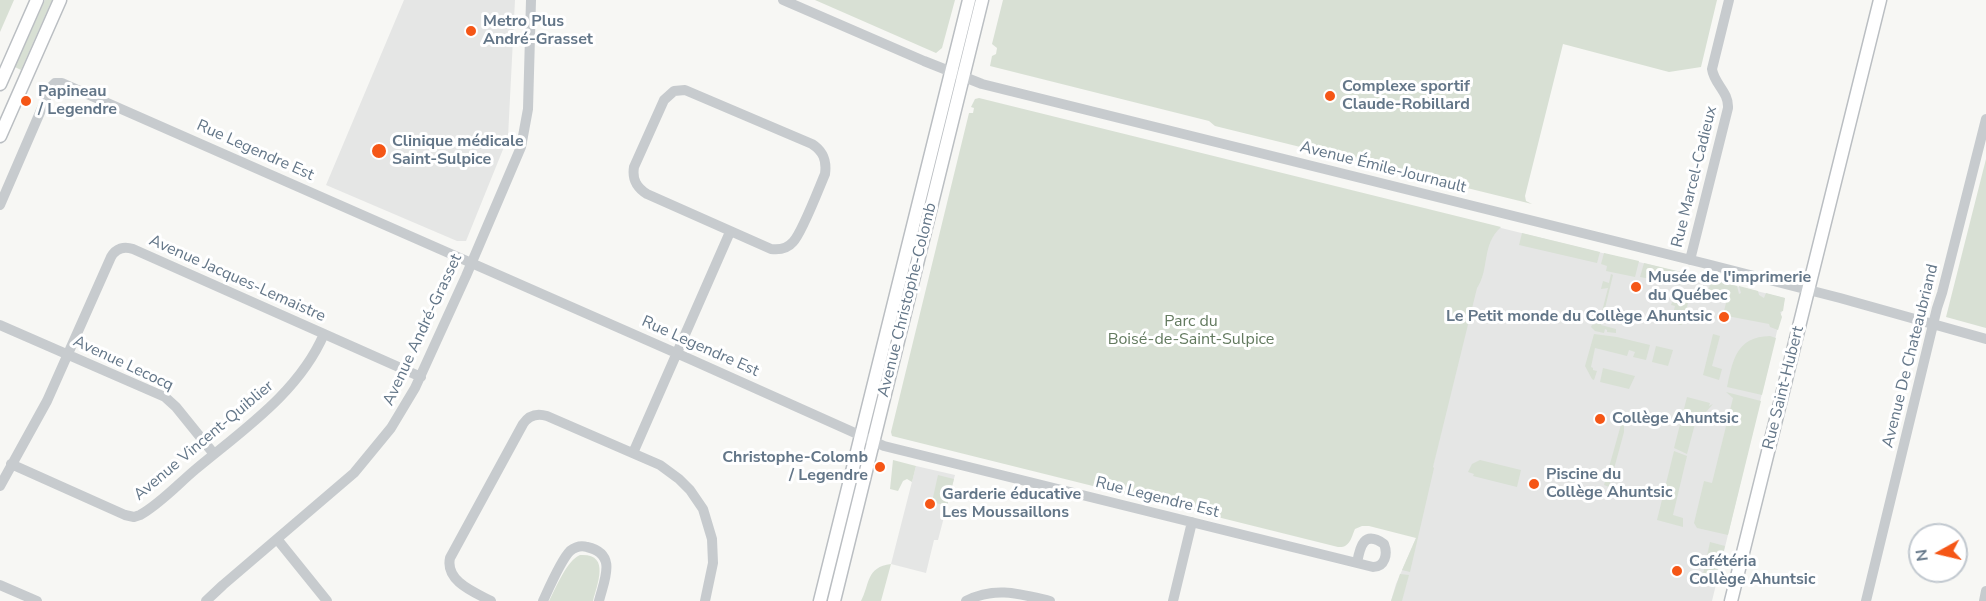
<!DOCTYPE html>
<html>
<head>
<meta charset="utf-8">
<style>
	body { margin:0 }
	#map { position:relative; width:1986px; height:601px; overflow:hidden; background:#f7f7f4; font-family:"Nunito Sans",sans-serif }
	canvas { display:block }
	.north { position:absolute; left:1908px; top:523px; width:60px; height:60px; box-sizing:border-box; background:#fff; border:2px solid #c1c8cf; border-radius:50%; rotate:262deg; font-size:16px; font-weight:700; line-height:24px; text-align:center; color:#637688 }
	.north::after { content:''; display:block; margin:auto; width:21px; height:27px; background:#f55616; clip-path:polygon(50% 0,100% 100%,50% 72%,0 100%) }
</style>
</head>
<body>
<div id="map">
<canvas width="1986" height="601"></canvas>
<div class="north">N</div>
</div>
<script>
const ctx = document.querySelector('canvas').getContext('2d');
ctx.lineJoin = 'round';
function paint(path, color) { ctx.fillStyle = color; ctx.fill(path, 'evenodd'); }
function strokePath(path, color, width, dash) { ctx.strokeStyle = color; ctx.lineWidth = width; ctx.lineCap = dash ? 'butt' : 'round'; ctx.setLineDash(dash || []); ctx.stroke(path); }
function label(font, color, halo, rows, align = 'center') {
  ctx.font = font + ' "Nunito Sans",sans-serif'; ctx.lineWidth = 6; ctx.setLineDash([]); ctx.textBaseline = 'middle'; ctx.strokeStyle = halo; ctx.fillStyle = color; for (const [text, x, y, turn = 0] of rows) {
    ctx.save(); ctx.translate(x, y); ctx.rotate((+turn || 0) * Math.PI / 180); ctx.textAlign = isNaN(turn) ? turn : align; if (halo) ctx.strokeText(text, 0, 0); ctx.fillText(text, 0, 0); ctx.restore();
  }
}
paint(new Path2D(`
	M404 0H515L508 137 466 241H457L326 185Z
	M1489 225 1785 298 1712 601H1391L1396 584 1416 538Z
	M916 466 955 475 938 540H934L926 573 891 564Z`), '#e5e6e5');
paint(new Path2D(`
	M0 0H14L0 32Z
	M45 0H52L21 70 15 67Z
	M815 0H955L942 48 936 53Z
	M1003 0H1717L1701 67 1669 72 1563 44 1525 196 1526 201 1532 204 1215 126 1209 121 990 66 992 56 996 54 997 48 992 44Z
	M979 98 1501 227C1481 245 1490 269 1477 288L1433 467 1434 468 1410 572 1402 570 1416 538 1369 526H1362L1355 529C1351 538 1350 548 1338 547L892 436 891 432 969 113H973L974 108 971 107 975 99Z
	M1986 159V328L1946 317Z
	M1522 233 1600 252 1597 263 1519 245Z
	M1604 253 1639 261 1635 277 1606 271 1607 266 1601 264Z
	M1644 263 1694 275 1692 285 1684 283 1683 285 1640 277Z
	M1611 274 1613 275 1601 325 1616 329V333L1607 332V330L1605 329 1604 333 1595 331 1591 327 1592 325 1599 323 1608 288 1601 289 1603 281 1609 283Z
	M1711 280 1737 286 1739 294 1741 293 1739 286 1758 291 1759 295 1764 298 1766 293 1785 298 1783 311 1780 312 1782 317 1778 330 1770 327 1769 324 1727 316 1728 312 1724 311 1726 303 1721 301 1724 296 1708 293Z
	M1674 289 1691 291 1687 307 1689 308 1685 322 1681 325 1671 322 1675 306 1671 305 1672 302 1676 303 1679 293Z
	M1594 334 1617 337 1650 345 1646 360 1633 357 1635 352 1629 350 1627 356 1595 348 1591 367 1593 368V370L1597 371 1594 380 1592 379 1585 366Z
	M1713 334 1720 336 1712 366 1722 369 1719 380 1703 375Z
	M1770 336 1776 338 1762 395 1727 387C1733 360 1736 337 1770 336Z
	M1656 346 1673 350 1668 366 1652 362Z
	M1603 368 1635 376 1629 389 1600 382Z
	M1726 392 1761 401 1728 535 1697 528 1694 523 1704 481 1712 483 1733 398Z
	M1687 397 1710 403 1709 406 1713 404 1706 412 1696 420 1687 454 1674 448Z
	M1622 421H1624V432L1609 487 1604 485Z
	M1674 451 1687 456 1673 515 1683 518V527L1657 520Z
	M893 460 916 466 912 482 907 479 903 481 898 491 890 489Z
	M1480 460 1521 470 1517 487 1473 476 1474 474 1468 472 1472 464Z
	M938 475 954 479 947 506 932 502Z
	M1710 542 1725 546 1717 577 1703 574Z
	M580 555C611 553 597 584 593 601H549C556 588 567 560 580 555Z
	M891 564 881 601H861C870 584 866 567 891 564Z
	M1400 574 1409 575 1402 601H1391Z`), '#d8e0d4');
const major = new Path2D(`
	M0 84 37 0
	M0 136 60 0
	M820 601 969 0
	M834 601 982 0
	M1731 601 1880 0`);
strokePath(major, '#babec2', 15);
strokePath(new Path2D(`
	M783 0 924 61 982 84 1707 264 1840 298 1986 339
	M685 90 812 144C823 151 827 160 825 174 819 188 802 233 793 242 787 249 779 250 771 249L647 194C636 187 632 179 634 167L664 100 674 91Z
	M0 205 51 87 55 83H62L692 360 884 446 1373 567C1385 567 1388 554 1384 544 1364 530 1360 546 1357 563
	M1690 260 1728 108C1729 92 1714 84 1712 69L1729 0
	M0 325 165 397 176 407 214 454
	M633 453 730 232
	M11 464 125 515 134 517 140 515C160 504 178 484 196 469 244 429 299 392 324 334
	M0 486 47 401 111 257C116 248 124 246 133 249L421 377
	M277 539 327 601
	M0 585 37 601
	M206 601 223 585 354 473 391 428 415 388 466 276 521 147 528 109 531 0
	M491 601C474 592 445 581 450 558L523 424C529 415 537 413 547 416L660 465 679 479 690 490 703 509 712 539 713 563 705 601
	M543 601C549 588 561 560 570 551 575 547 581 545 587 547 618 554 604 580 599 601
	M966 601C995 586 1020 594 1050 601
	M1173 601 1192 522
	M1866 601 1937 308 1942 293 1986 119
	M1984 601 1986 591`), '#c7cbce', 10);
strokePath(major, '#fff', 12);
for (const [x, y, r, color] of [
	[471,31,6,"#f55616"],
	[1330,96,6,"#f55616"],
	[26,101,6,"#f55616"],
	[379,151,8,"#f55616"],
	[1636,287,6,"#f55616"],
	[1724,317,6,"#f55616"],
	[1600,419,6,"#f55616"],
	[880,467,6,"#f55616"],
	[1534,484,6,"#f55616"],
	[930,504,6,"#f55616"],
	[1677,571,6,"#f55616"]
]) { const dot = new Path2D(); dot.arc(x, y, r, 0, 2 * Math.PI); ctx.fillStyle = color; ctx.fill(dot); strokePath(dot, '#fff', 2); }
label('bold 16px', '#637688', '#fff', [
	["Metro Plus",483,22],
	["André-Grasset",483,40],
	["Complexe sportif",1342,87],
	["Claude-Robillard",1342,105],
	["Papineau",38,92],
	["/ Legendre",38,110],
	["Clinique médicale",392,142],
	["Saint-Sulpice",392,160],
	["Musée de l'imprimerie",1648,278],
	["du Québec",1648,296],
	["Le Petit monde du Collège Ahuntsic",1712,317,"right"],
	["Collège Ahuntsic",1612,419],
	["Christophe-Colomb",868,458,"right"],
	["/ Legendre",868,476,"right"],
	["Piscine du",1546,475],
	["Collège Ahuntsic",1546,493],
	["Garderie éducative",942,495],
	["Les Moussaillons",942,513],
	["Cafétéria",1689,562],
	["Collège Ahuntsic",1689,580]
], 'left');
label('16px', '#637688', '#fff', [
	["Rue Legendre Est",255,151,24],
	["Avenue Émile-Journault",1383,168,14],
	["Rue Marcel-Cadieux",1695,177,-76],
	["Avenue Jacques-Lemaistre",237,279,24],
	["Avenue Christophe-Colomb",908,300,-76],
	["Avenue André-Grasset",423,330,-65],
	["Rue Legendre Est",700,347,24],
	["Avenue De Chateaubriand",1911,356,-76],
	["Avenue Lecocq",123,364,25],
	["Rue Saint-Hubert",1784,388,-76],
	["Avenue Vincent-Quiblier",204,441,-40],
	["Rue Legendre Est",1157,498,14]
]);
label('16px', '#637a5f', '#fff', [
	["Parc du",1191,322],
	["Boisé-de-Saint-Sulpice",1191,340]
]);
</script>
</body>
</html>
